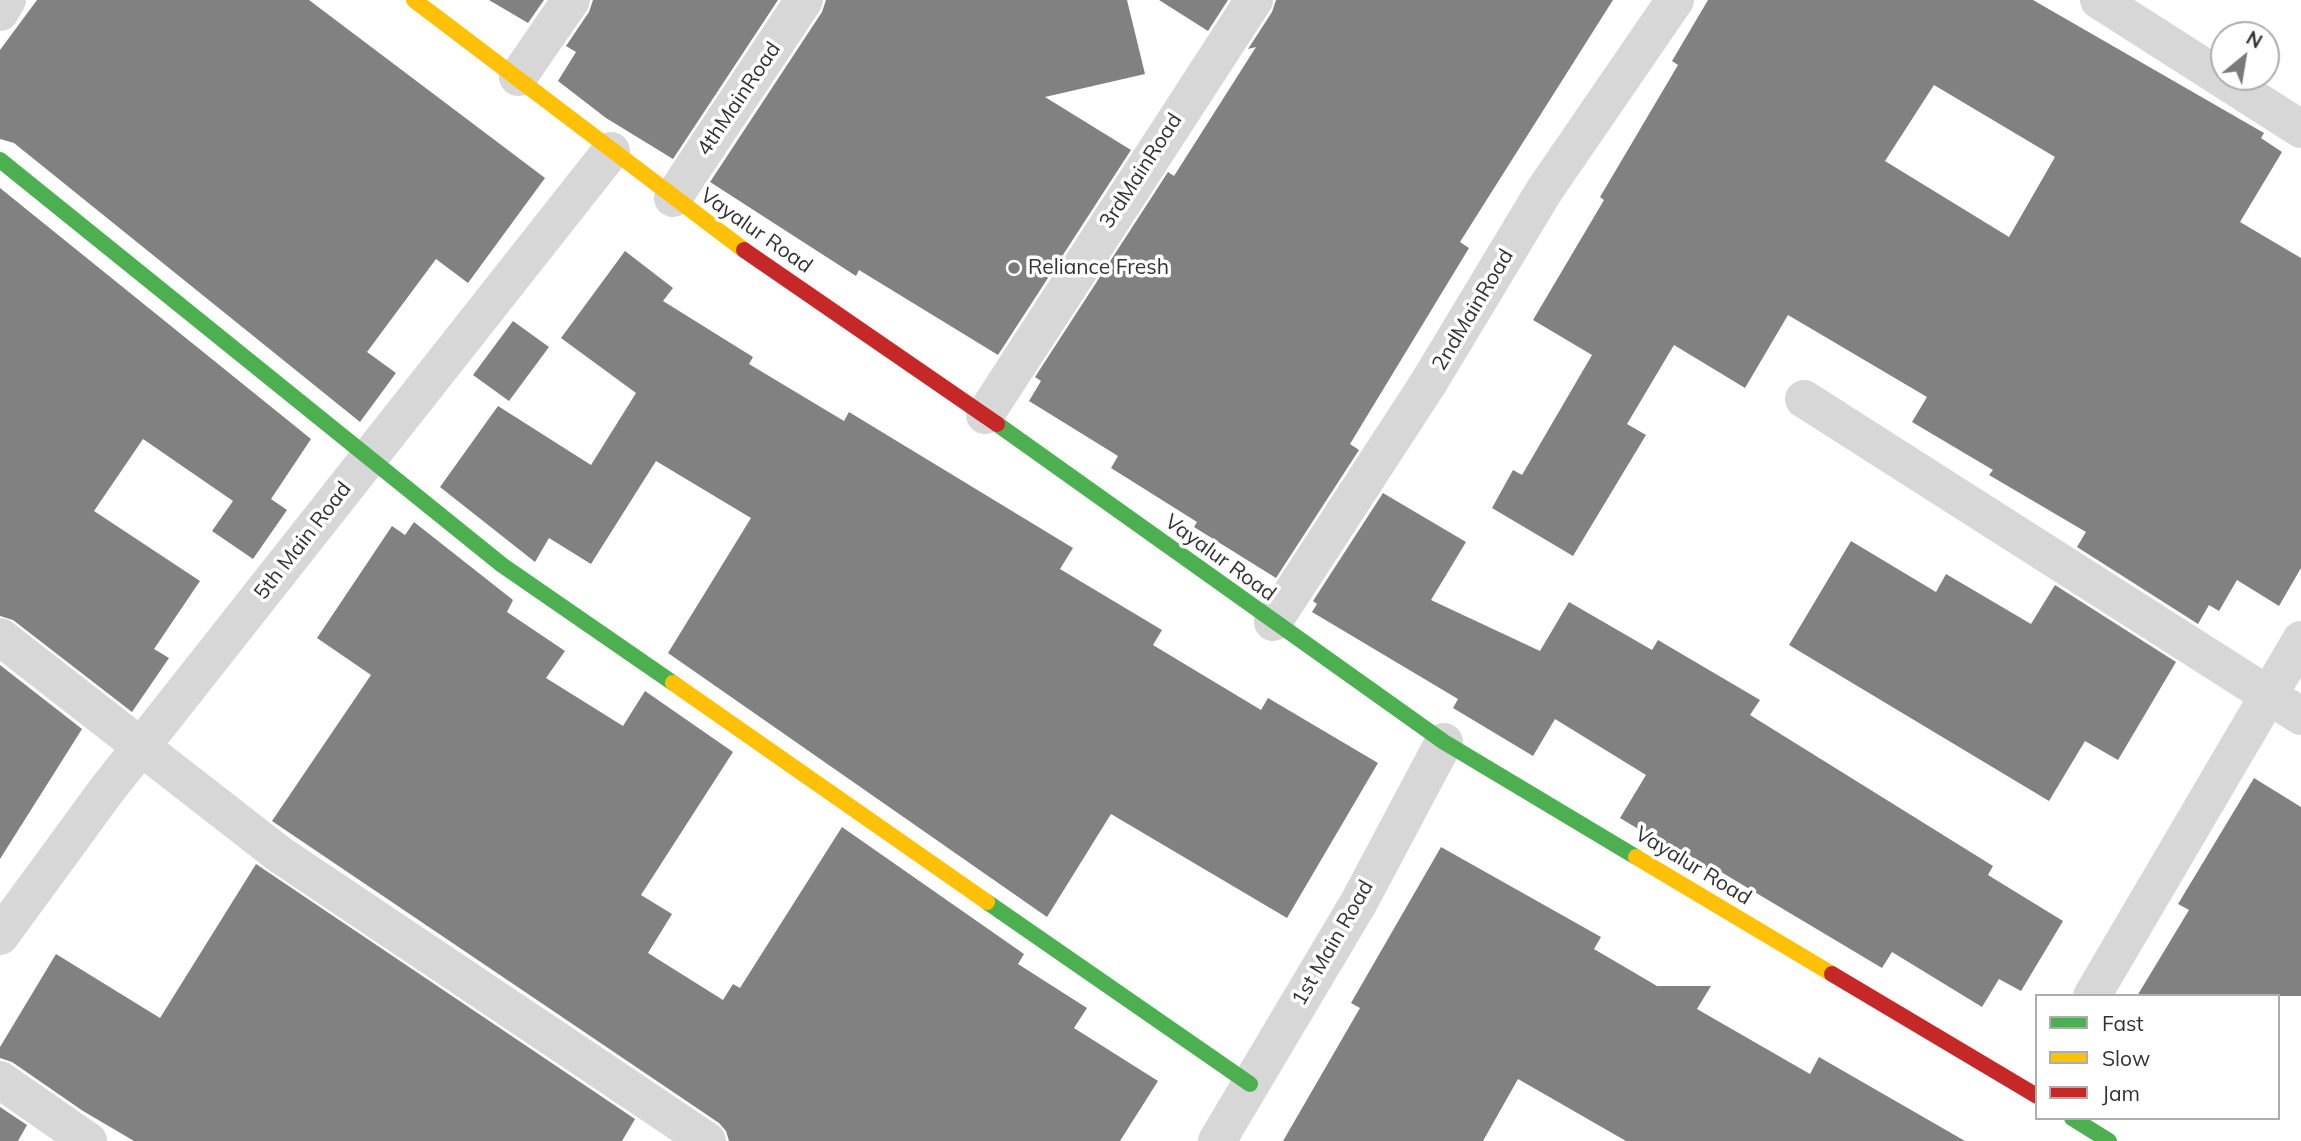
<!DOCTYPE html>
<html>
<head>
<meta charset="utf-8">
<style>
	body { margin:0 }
	#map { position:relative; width:2301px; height:1141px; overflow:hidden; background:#fff; font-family:Mulish,sans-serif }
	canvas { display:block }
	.legend { position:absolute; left:2035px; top:994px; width:245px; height:126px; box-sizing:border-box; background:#fff; border:2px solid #adadad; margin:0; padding:9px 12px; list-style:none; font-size:21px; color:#333 }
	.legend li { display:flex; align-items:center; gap:14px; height:35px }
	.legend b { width:35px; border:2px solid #adadad }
	.north { position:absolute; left:2210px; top:21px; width:70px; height:70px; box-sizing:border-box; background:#fff; border:2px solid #adadad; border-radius:50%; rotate:30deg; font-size:19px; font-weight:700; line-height:28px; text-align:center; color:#333 }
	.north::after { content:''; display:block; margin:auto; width:24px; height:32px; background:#7a7a7a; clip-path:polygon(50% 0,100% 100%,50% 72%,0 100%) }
</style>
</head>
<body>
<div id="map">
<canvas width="2301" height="1141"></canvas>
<ul class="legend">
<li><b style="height:9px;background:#4caf50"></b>Fast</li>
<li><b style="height:9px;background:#ffc107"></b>Slow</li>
<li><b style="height:9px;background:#c62828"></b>Jam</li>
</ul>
<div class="north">N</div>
</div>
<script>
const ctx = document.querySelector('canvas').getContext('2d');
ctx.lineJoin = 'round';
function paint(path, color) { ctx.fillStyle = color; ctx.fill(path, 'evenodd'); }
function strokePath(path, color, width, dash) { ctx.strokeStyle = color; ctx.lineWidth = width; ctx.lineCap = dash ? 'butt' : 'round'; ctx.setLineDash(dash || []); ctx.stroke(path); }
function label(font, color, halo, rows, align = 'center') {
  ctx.font = font + ' Mulish,sans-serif'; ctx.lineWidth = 7; ctx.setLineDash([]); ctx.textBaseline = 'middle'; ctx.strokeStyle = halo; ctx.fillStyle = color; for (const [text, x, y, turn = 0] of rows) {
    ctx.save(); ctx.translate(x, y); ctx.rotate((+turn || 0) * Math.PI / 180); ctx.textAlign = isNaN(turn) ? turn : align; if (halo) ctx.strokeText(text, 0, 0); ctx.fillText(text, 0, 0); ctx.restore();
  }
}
paint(new Path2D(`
	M37 0H309L545 178 468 283 436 259 367 352 396 373 360 422 14 143 0 139V50Z
	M489 0H544L528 23Z
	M593 0H778L673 159 606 118 558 81 576 52 566 46 589 12Z
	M826 0H1127L1145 74 1045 97 1131 150 998 355 859 270 856 276 710 182 822 12Z
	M1159 0H1228L1208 31Z
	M1276 0H1613L1460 242 1469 248 1350 444 1359 450 1276 578 1194 527 1197 522 1111 468 1118 456 1029 401 1041 381 1035 377 1168 172 1174 176 1256 47 1248 49 1272 12Z
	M1708 0H2033L2264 133 2261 138 2282 152 2240 222 2301 258V568L2279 606 2237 580 2219 611 2209 605 2198 624 2077 547 2086 532 1989 475 1993 470 1912 422 1927 397 1788 315 1745 388 1674 345 1627 424 1646 435 1573 556 1492 508 1513 470 1522 475 1592 355 1533 320 1604 200 1600 197 1678 65 1672 61ZM1934 85 2055 157 2009 237 1885 161Z
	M0 188 311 439 271 499 287 510 253 559 212 531 233 501 143 439 94 511 200 581 154 649 169 658 132 712 13 620 0 616Z
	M625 251 673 288 663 301 753 357 749 364 844 421 849 412 1073 548 1060 569 1162 630 1153 645 1261 710 1268 698 1378 763 1287 918 1111 814 1047 917 668 653 751 518 656 461 591 564 549 538 535 562 440 487 498 406 591 465 636 393 561 338Z
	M513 321 549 347 509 401 473 375Z
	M1383 493 1466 542 1431 600 1540 651 1569 602 1652 650 1658 640 1760 700 1750 715 1993 866 1988 875 2063 921 2021 991 1999 979 1982 1007 1892 952 1882 968 1721 872 1718 877 1620 818 1646 775 1555 719 1533 756 1453 708 1458 699 1312 612 1317 604 1313 601Z
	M414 522 513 600 507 612 565 651 546 678 623 726 645 691 733 752 641 895 672 914 648 953 723 1000 733 984 740 988 842 827 1024 954 1018 964 1087 1008 1074 1028 1158 1081 1120 1141H729L726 1131 719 1123 272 821 371 675 317 638 392 526 405 535Z
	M1851 541 1936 592 1946 574 2031 624 2055 585 2176 662 2118 760 2085 741 2049 801 1789 645Z
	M0 665 82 729 0 859Z
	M2254 778 2301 807V996H2137L2189 910 2178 904Z
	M1441 847 1601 937 1594 949 1657 986H1711L1697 1009 1810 1074 1819 1057 1965 1141H1626L1518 1079 1483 1141H1283L1360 1008 1351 1003Z
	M256 864 635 1119 622 1141H134L83 1111 12 1062 0 1058V1047L56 954 160 1018Z
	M0 1107 27 1125 18 1141H0Z`), '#818181');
strokePath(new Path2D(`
	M2099 0 2301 129
	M0 12 7 0
	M518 77 571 0
	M673 198 804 0
	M1804 399 2301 716
	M985 415 1254 0
	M1273 622 1429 382 1544 191 1675 0
	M0 637 279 854 707 1141
	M0 936 106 791 611 151
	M2092 996 2301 640
	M0 1080 88 1141
	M1217 1141 1359 902 1444 742`), '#d7d7d7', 38);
strokePath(new Path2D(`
	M0 160 502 565 673 683
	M997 424 1444 742 1636 857
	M987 902 1250 1084
	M2072 1118 2109 1141`), '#4caf50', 16);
strokePath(new Path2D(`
	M414 0 744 250
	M673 683 987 902
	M1636 857 1832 974`), '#ffc107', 16);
strokePath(new Path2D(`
	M744 250 997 424
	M1832 974 2037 1096`), '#c62828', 16);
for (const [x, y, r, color] of [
	[1014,268,7,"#7a7a7a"]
]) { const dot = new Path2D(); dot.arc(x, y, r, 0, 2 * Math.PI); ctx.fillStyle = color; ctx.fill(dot); strokePath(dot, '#fff', 2.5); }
label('21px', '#333', '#fff', [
	["4thMainRoad",739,99,-56],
	["3rdMainRoad",1141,171,-57],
	["Vayalur Road",756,231,35],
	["2ndMainRoad",1473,310,-59],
	["5th Main Road",303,541,-52],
	["Vayalur Road",1220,558,36],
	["Vayalur Road",1693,866,31],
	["1st Main Road",1333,943,-60]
]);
label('21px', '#333', '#fff', [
	["Reliance Fresh",1028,268]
], 'left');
</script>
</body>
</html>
